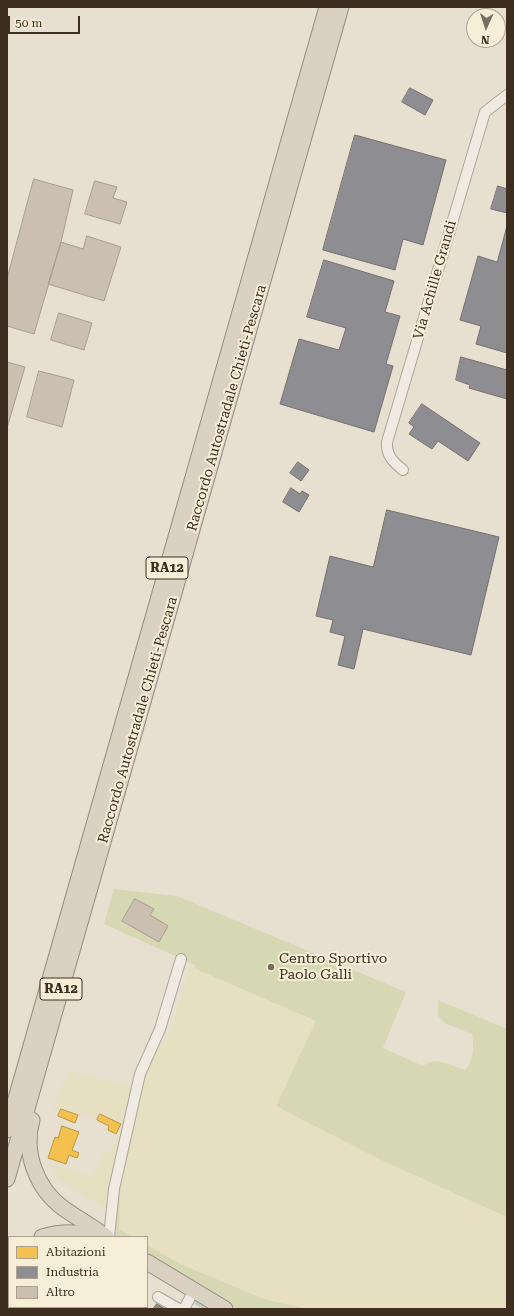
<!DOCTYPE html>
<html>
<head>
<meta charset="utf-8">
<style>
	body { margin:0 }
	#map { position:relative; width:514px; height:1316px; overflow:hidden; background:#e7e0d1; font-family:"Roboto Serif",serif }
	canvas { display:block }
	.frame { position:absolute; inset:0; border:8px solid #3d2e20; pointer-events:none }
	.legend { position:absolute; left:8px; top:1236px; width:140px; height:72px; box-sizing:border-box; background:#f7eed8; border:1px solid #ada18e; margin:0; padding:5px 7px; list-style:none; font-size:12px; color:#3d2e20 }
	.legend li { display:flex; align-items:center; gap:8px; height:20px }
	.legend b { width:20px; border:1px solid #ada18e }
	.north { position:absolute; left:466px; top:8px; width:40px; height:40px; box-sizing:border-box; background:#f7eed8; border:1px solid #ada18e; border-radius:50%; rotate:183deg; font-size:11px; font-weight:700; line-height:16px; text-align:center; color:#3d2e20 }
	.north::after { content:''; display:block; margin:auto; width:14px; height:18px; background:#786c5e; clip-path:polygon(50% 0,100% 100%,50% 72%,0 100%) }
	.scale { position:absolute; left:8px; top:16px; width:72px; height:18px; box-sizing:border-box; border:2px solid #3d2e20; border-top:0; padding-left:5px; font-size:12px; line-height:14px; white-space:nowrap; color:#3d2e20; -webkit-text-stroke:3px #f7eed8; paint-order:stroke }
</style>
</head>
<body>
<div id="map">
<canvas width="514" height="1316"></canvas>
<div class="frame"></div>
<ul class="legend">
<li><b style="height:11px;background:#f2c14e"></b>Abitazioni</li>
<li><b style="height:11px;background:#8d8d92"></b>Industria</li>
<li><b style="height:11px;background:#cbbfb2"></b>Altro</li>
</ul>
<div class="north">N</div>
<div class="scale">50 m</div>
</div>
<script>
const ctx = document.querySelector('canvas').getContext('2d');
ctx.lineJoin = 'round';
function paint(path, color) { ctx.fillStyle = color; ctx.fill(path, 'evenodd'); }
function strokePath(path, color, width, dash) { ctx.strokeStyle = color; ctx.lineWidth = width; ctx.lineCap = dash ? 'butt' : 'round'; ctx.setLineDash(dash || []); ctx.stroke(path); }
function label(font, color, halo, rows, align = 'center') {
  ctx.font = font + ' "Roboto Serif",serif'; ctx.lineWidth = 4; ctx.setLineDash([]); ctx.textBaseline = 'middle'; ctx.strokeStyle = halo; ctx.fillStyle = color; for (const [text, x, y, turn = 0] of rows) {
    ctx.save(); ctx.translate(x, y); ctx.rotate((+turn || 0) * Math.PI / 180); ctx.textAlign = isNaN(turn) ? turn : align; if (halo) ctx.strokeText(text, 0, 0); ctx.fillText(text, 0, 0); ctx.restore();
  }
}
paint(new Path2D(`
	M189 966 316 1021 276 1106 379 1159 507 1217V1309H306L264 1299 178 1263 147 1245V1237H133L119 1229 120 1187 138 1100 151 1057 171 1031Z
	M69 1070 82 1075 134 1086 109 1211 73 1190 57 1176 52 1166 55 1164 92 1177 105 1151 109 1153 125 1124 100 1113 97 1119 61 1108 60 1110 53 1108Z`), '#e6dfc2');
paint(new Path2D(`
	M114 889 177 896 406 992 383 1048 423 1066C437 1055 450 1066 465 1070 474 1062 474 1046 472 1034L446 1024 438 1016V1000L507 1029V1217L379 1159 276 1106 316 1021 196 969 195 965 104 924Z
	M120 1187 119 1229 133 1237H113Z
	M147 1245 178 1263 264 1299 306 1309H237L147 1255Z
	M9 1280V1307H43L41 1309H7V1284Z`), '#d6d7b3');
const homes = new Path2D(`
	M61 1109 78 1115 75 1123 58 1116Z
	M100 1114 121 1124 116 1134 108 1130 109 1126 97 1120Z
	M62 1126 79 1132 72 1150 79 1153 77 1158 69 1155 66 1164 48 1158 55 1137 58 1138Z`);
paint(homes, '#f2c14e');
strokePath(homes, '#bc9540', 1);
const industry = new Path2D(`
	M410 88 433 100 425 115 402 102Z
	M355 135 446 160 423 245 403 239 395 270 323 250Z
	M498 186 507 189V213L491 209Z
	M507 226V353L476 344 481 326 460 320 478 256 497 262Z
	M324 260 394 281 385 312 400 316 386 364 393 366 374 432 280 404 299 339 339 350 346 328 307 317Z
	M461 357 507 370V399L469 388 470 385 456 380Z
	M422 404 480 443 468 461 438 441 432 449 409 434 414 427 409 423Z
	M298 462 309 470 301 481 290 473Z
	M291 488 300 494 302 491 309 495 299 512 283 502Z
	M387 510 499 537 471 655 363 629 354 669 338 665 345 636 330 632 333 620 316 616 330 556 373 567Z
	M157 1304 165 1309H153Z`);
paint(industry, '#8d8d92');
strokePath(industry, '#757070', 1);
strokePath(new Path2D(`
	M196 1303 206 1309`), '#bcccc2', 3);
const building = new Path2D(`
	M34 179 73 190 61 242 34 334 7 326V279Z
	M95 181 117 187 113 198 127 202 120 224 85 214Z
	M87 236 121 247 104 301 48 284 61 242 83 249Z
	M59 313 92 323 84 350 51 340Z
	M7 362 25 367 7 428Z
	M39 371 74 380 62 427 27 417Z
	M135 899 154 909 150 915 168 926 159 942 122 921Z
	M62 1307H84L87 1309H64Z`);
paint(building, '#cbbfb2');
strokePath(building, '#a89c90', 1);
const minor = new Path2D(`
	M403 470C393 462 386 455 387 442L485 112 507 95
	M109 1237 114 1189 140 1074 160 1029 181 959
	M7 1265 9 1263
	M158 1297 179 1309
	M184 1309 194 1290`);
const highway = new Path2D(`
	M32 1120C23 1152 36 1188 63 1208 77 1218 92 1226 106 1237
	M7 1130 327 7
	M7 1179 341 7
	M42 1237C63 1231 80 1232 101 1237
	M7 1255 9 1254
	M147 1262 225 1309`);
strokePath(minor, '#ada599', 12);
strokePath(highway, '#928b80', 17);
strokePath(minor, '#efebe3', 10);
strokePath(highway, '#dad1c2', 15);
for (const [x, y, r, color] of [
	[271,967,4,"#786c5e"]
]) { const dot = new Path2D(); dot.arc(x, y, r, 0, 2 * Math.PI); ctx.fillStyle = color; ctx.fill(dot); strokePath(dot, '#f7eed8', 1.5); }
for (const [x, y, w] of [
	[167,568,42],
	[61,989,42]
]) { const box = new Path2D(); box.roundRect(x - w / 2, y - 11, w, 22, 3); ctx.fillStyle = '#f7eed8'; ctx.fill(box); strokePath(box, '#3d2e20', 1); }
label('bold 13px', '#3d2e20', null, [
	["RA12",167,568],
	["RA12",61,989]
]);
label('14px', '#3d2e20', '#f7eed8', [
	["Via Achille Grandi",435,280,-74],
	["Raccordo Autostradale Chieti-Pescara",227,408,-74],
	["Raccordo Autostradale Chieti-Pescara",138,720,-74]
]);
label('14px', '#3d2e20', '#f7eed8', [
	["Centro Sportivo",279,959],
	["Paolo Galli",279,975]
], 'left');
</script>
</body>
</html>
